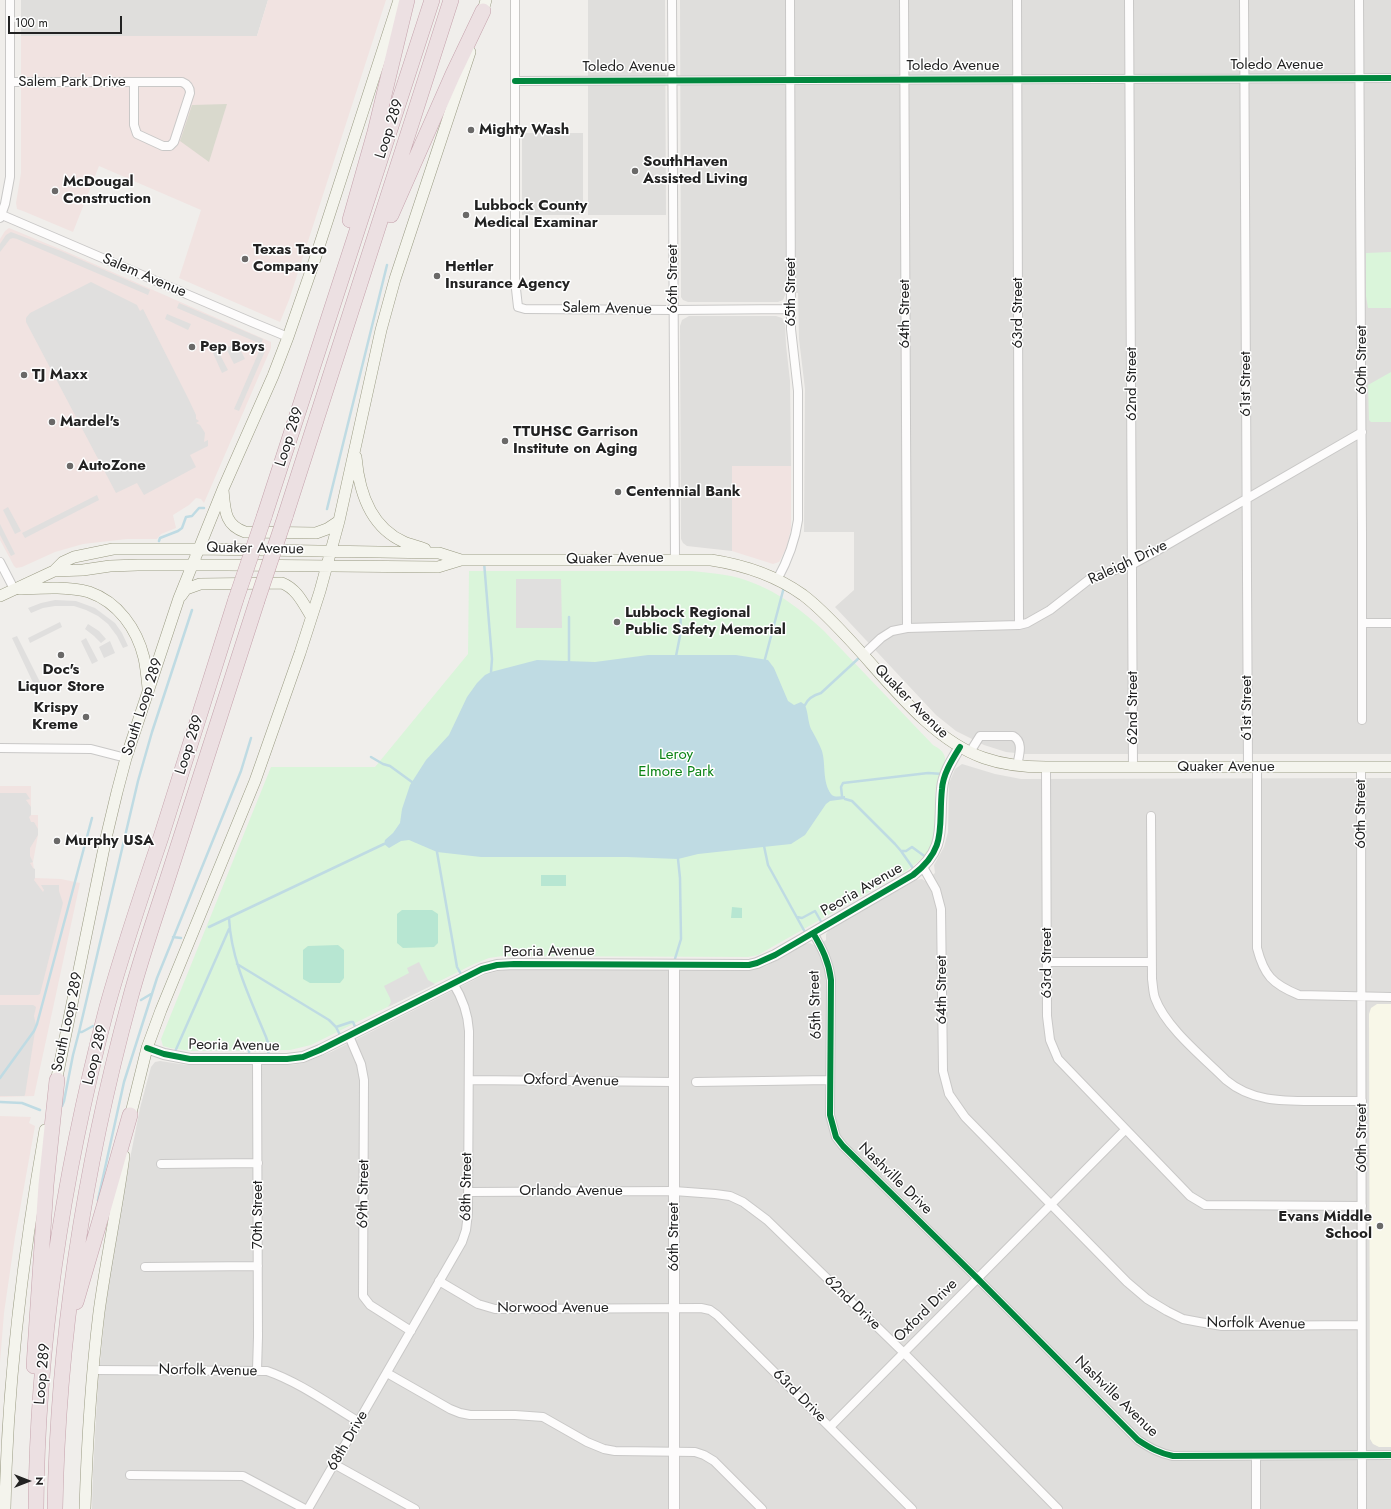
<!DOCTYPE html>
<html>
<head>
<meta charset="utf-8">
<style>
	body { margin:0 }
	#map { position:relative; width:1391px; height:1509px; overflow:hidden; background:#f0eeeb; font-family:Jost,sans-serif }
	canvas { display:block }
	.north { position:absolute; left:8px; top:1461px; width:40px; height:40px; -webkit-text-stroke:3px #fff; paint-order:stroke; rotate:90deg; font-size:11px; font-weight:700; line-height:16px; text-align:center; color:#222 }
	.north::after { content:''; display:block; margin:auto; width:14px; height:18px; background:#222; clip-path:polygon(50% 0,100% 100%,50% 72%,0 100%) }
	.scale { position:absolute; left:8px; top:16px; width:114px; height:18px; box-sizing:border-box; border:2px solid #222; border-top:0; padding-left:5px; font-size:12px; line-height:14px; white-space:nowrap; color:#222; -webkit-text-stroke:3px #fff; paint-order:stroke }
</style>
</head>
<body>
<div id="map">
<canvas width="1391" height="1509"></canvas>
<div class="north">N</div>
<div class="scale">100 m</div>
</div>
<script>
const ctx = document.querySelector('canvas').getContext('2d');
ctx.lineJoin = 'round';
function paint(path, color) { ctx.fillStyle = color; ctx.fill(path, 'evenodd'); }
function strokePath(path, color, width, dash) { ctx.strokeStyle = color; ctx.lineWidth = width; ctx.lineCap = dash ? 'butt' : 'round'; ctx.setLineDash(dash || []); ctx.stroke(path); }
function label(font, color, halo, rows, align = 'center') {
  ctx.font = font + ' Jost,sans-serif'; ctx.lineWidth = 3; ctx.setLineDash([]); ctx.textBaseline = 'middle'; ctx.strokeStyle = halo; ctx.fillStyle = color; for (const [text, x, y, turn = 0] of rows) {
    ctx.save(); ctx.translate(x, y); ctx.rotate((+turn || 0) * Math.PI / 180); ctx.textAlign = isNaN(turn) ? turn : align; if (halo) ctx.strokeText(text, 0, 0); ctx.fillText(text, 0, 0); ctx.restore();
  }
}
paint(new Path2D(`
	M21 0H268L257 36H21Z
	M588 0H665L666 215H588Z
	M680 0H1391V754H1025L1006 752 984 745 956 731 936 715 835 607 854 590V532H804L805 389 799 339 798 293H786L783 300 778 302H688L683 300 681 297Z
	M522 133H583V215H522Z
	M689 316H776L782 318 785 322 786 345 790 381 791 466H732V551L687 546 683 543 681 539 680 326 682 320Z
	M962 764 995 774 1021 779 1391 778V1509H92L93 1472 98 1383 105 1311 111 1264 124 1189 140 1108 151 1067 155 1062 160 1061 187 1065H291L304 1063 331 1052 484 975 498 971 510 969 745 970 766 966 805 944 810 943 816 946 826 940V934L829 930 916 880 922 879 925 881 935 873 934 865 944 847 948 832 949 783 955 769Z`), '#dfdedc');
paint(new Path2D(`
	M268 0H386L289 300 280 322 179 278 201 210 99 166 73 232 23 211 17 209 16 203 21 173V36H257Z
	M9 228 67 252 271 342V348L204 503 201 499 196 498 189 505 173 515 176 528 161 534 157 539H127L83 544 55 552 22 567 16 568 14 566 0 540V239L5 231Z
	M732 466H791V529L786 549 779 562 773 564 732 551Z
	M0 786H31V815H38V835L33 862 35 878 61 879 80 883 34 1096 0 1097Z
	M0 1116 31 1117 29 1123 35 1126 15 1237 4 1313 0 1362Z`), '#f1e3e1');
paint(new Path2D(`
	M1377 1004H1391V1447H1379L1373 1444 1370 1439 1369 1014 1371 1008Z`), '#f8f7e8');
paint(new Path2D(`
	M227 104 209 162 180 141 192 105Z`), '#d9d9cd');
paint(new Path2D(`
	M1391 252V308H1368L1366 296V253Z
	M1391 372V422H1371L1369 420 1368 385Z
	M469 571H691C702 572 714 573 725 575 763 581 797 605 824 631L933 745C938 748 944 751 945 758 946 765 937 779 936 787 933 806 939 826 931 845 926 856 916 864 906 871L758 955 748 957 503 956 489 958 474 964 311 1045 290 1050 191 1051 170 1048 163 1046 161 1039 271 767H375L468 654Z`), '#daf5da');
paint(new Path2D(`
	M541 875H566V886H541Z
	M732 907 742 908V918H731Z
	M402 910H432L438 914V943L434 947 403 948 397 943V914Z
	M338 945 344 950V978L340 983H310L303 979V950L308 946Z`), '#b7e6d2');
paint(new Path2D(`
	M11 232 61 251 150 290 148 295 17 239 13 238 10 239 0 252V244L6 235Z
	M91 282 137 305 140 311 143 309 188 398 196 415V419L199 421 196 423 200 425 205 433 204 442 208 440V446L190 455 196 467 144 495 137 483 116 493 26 322V318L30 313Z
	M179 303 263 339 261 344 177 308Z
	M167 314 191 324 188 330 165 319Z
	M237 343 245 359 234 364 226 348Z
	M261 347 266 349 239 411 234 409Z
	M218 351 228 370 222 373 213 353Z
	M97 495 99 500 25 538 22 533Z
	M8 507 21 531 15 534 3 510Z
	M0 524 15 554 11 556 0 535Z
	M516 579H561L562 628H516Z
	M55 600 76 601 95 608 115 623 122 633 128 646 123 648 117 636 108 624 98 616 86 610 74 606H55L43 608 31 613 28 608 41 603Z
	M60 622 62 627 30 643 28 638Z
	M88 624 99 631 106 639 101 643 94 636 85 629Z
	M17 636 42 686 36 689 12 638Z
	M86 638 98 661 92 664 81 641Z
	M110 641 115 653 104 658 99 647Z
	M0 793H26L30 799 26 800 31 807V815L29 817 31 822H34L38 829V835L30 848V856L33 862 30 863 33 868 35 869V878L34 880 43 892 44 890 41 885H59V891L63 903 40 994 38 995H0Z
	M419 962 428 980 435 984 388 1007 391 1002 390 998 384 986 409 973 407 968Z
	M0 1005H33L36 1007 34 1016 36 1025 25 1095 24 1096H0Z`), '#e0dfde');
paint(new Path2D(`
	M648 655H736L768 660 774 668 788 701 794 705 801 702 805 705C808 712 808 722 811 729 815 736 819 743 822 751 826 765 822 781 831 794 834 798 840 796 845 796V799L830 801 826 804 805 835 791 844 698 854 678 859 627 857H481L437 852 409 840 401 841 389 848 384 844 385 840 393 833 400 823 402 809 410 785 426 760 449 735 467 697 477 683 485 675 491 672 537 660 595 662Z`), '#bfdbe3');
strokePath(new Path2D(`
	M327 509 387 265
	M159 541 160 538 178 531 182 528 186 517 192 516 199 508H204
	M484 562 492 659 491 672
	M569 617V661
	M676 656 680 636 681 614
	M765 659 784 587
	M805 705C808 698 814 695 821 693L860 657
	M371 757 383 764 390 766 412 782
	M842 796 841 787 843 783 928 773 943 774
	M845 799 852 801 895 844 901 851 915 871
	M764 846 768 865 806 934
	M901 851H906L912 847 927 858
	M437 852 457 967 462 976
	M797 917 802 918 815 911 823 925
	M229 918C231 960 250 998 266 1037L269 1046 268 1057
	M209 927 384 844
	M173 937 181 938
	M674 962 681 939 680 878 678 859
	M237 964 329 1020 336 1027 341 1037
	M141 1000 151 994
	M336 1027 351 1022H353L356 1029
	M79 1032 138 781 152 732 192 610
	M174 1054 229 929
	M249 1057V1048L251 1046H263L268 1042
	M0 1078 34 1031 37 1024 92 818
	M0 1102 22 1103 40 1110
	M60 1107 62 1106 64 1101 73 1055 79 1032H82L93 1026
	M98 1200 124 1082 157 978 241 771 251 738`), '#bfdbe3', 2.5);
const minor = new Path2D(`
	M515 0V280L518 307 525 309 673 310 791 309
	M672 0 675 559
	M904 0 907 628
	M1017 0 1019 625
	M1129 0 1133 767
	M1244 0 1248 767
	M1359 0 1362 532V720
	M515 81 1391 78
	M10 82H182C187 84 190 88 190 93L174 142 170 146H163L137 134 134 125V82
	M2 215 254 323 288 337
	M0 218 5 204 10 177V0
	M0 562 14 589
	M777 580C788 560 795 542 798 520V391L791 329 790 0
	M1363 623H1391
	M864 654 881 638 892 631 907 628 1019 625 1027 623 1050 610 1091 578 1133 564 1153 553 1362 432
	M0 748 91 749 126 758
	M970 752 980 736H1013C1024 742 1019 755 1017 766
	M1046 767 1047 1016 1050 1040 1058 1059 1190 1196 1205 1205 1362 1206
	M1257 767V948C1264 975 1272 984 1299 995L1391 997
	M1361 767 1362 1509
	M1151 816 1152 979C1153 985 1153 992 1155 998 1166 1028 1203 1057 1226 1080 1251 1101 1280 1101 1312 1101 1328 1101 1345 1101 1362 1101
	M923 867 936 890 941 909 943 1071 949 1094 965 1117 1127 1282 1147 1299 1167 1311 1183 1319 1199 1322 1222 1326 1361 1325
	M813 933C822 948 829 962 831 980L830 1115 836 1137 843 1146 977 1278 1138 1440C1150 1448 1159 1453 1173 1456L1391 1455
	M1047 962H1151
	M349 1036 361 1064 364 1080 363 1296 370 1305 411 1331
	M469 1080 674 1082
	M696 1082 830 1080
	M161 1164 258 1163
	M468 1192 674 1191 715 1194 730 1196 743 1202 767 1220 903 1352 1058 1509
	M145 1267 258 1266
	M439 1281 478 1304 495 1309 701 1308 710 1310 717 1315 912 1509
	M93 1370 267 1371C299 1382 329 1404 359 1422
	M257 1370 258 1337 257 1059
	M387 1373 450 1409 460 1413 470 1415H515L543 1417 587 1442 604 1449 615 1451 695 1452 704 1455 714 1461 762 1509
	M830 1427 1125 1130
	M1256 1456V1509
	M334 1464 415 1509
	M130 1475 243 1476 305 1509
	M308 1509 462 1242 466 1230 468 1213 469 1031C468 1013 463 999 453 983`);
const tertiary = new Path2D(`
	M147 1048 164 1054 190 1059H287L303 1057 320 1050 482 969 497 965 514 964 749 965 757 963 775 955 913 875C948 848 938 827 942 789 943 774 952 760 960 747
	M674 1509V965`);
const secondary = new Path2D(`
	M481 18 486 0
	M356 457C359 492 370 527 404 542 411 545 418 546 425 549
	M223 490C225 509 224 525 245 532L316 533 327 529 339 521
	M54 571 83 570 110 566 138 565H227L438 567 461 560
	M19 589C41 588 68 586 89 592 118 602 137 629 144 658 146 667 147 678 148 688
	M0 596 54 571 63 562 74 557 113 549H199L439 553 461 560H711C744 565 775 575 803 595 819 607 833 622 847 637 886 678 929 739 984 758 1004 765 1024 767 1046 767H1391
	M181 596 186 589 200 584 282 583C297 589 303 603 311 616
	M55 1087 106 838 117 792 126 758 179 598 223 489 273 376 288 337 314 262 399 0
	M129 1121 147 1048 161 1010 255 781 300 653 320 591 339 521 381 330 395 279 470 52
	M5 1509C7 1381 23 1255 45 1130
	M85 1509C87 1443 91 1378 99 1312 106 1260 117 1208 124 1156`);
const motorway = new Path2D(`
	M391 215 453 74 483 11
	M350 220 375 132 407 0
	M264 517 432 0
	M285 517 451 0
	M76 1302 103 1210 130 1115
	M34 1366 46 1185 57 1080
	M36 1509C37 1340 64 1171 107 1007 123 950 142 893 161 837 186 758 211 679 236 599
	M55 1509C58 1334 84 1168 130 999 142 954 158 909 172 865 201 777 229 689 257 601`);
strokePath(minor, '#c9c8c7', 10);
strokePath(tertiary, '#c9c8c7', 12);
strokePath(secondary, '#999a82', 12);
strokePath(motorway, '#c5a2ac', 16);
strokePath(minor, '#fdfcfc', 8);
strokePath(tertiary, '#fdfcfc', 10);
strokePath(secondary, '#f4f4ed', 11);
strokePath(motorway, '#ece0e2', 15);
const motorwayBridge = new Path2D(`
	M236 599 264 517
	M257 601 285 517`);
strokePath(motorwayBridge, '#c5a2ac', 16, []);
strokePath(motorwayBridge, '#ece0e2', 15);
strokePath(new Path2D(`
	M515 81 1391 78
	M813 933C822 948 829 962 831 980L830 1115 836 1137 843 1146 977 1278 1138 1440C1150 1448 1159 1453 1173 1456L1391 1455
	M147 1048 164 1054 190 1059H287L303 1057 320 1050 482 969 497 965 514 964 749 965 757 963 775 955 913 875C948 848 938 827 942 789 943 774 952 760 960 747`), '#00873e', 6);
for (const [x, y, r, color] of [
	[471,130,4,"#6a6968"],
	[635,171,4,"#6a6968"],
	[55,191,4,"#6a6968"],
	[466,215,4,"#6a6968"],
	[245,259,4,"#6a6968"],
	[437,276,4,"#6a6968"],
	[192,347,4,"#6a6968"],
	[24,375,4,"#6a6968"],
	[52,422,4,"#6a6968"],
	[505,441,4,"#6a6968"],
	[70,466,4,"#6a6968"],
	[618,492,4,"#6a6968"],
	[617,622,4,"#6a6968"],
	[61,655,4,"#6a6968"],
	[86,717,4,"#6a6968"],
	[57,841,4,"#6a6968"],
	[1380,1226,4,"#6a6968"]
]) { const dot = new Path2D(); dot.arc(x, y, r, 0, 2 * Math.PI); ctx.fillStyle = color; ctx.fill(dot); strokePath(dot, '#fff', 1.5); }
label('15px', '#222', '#fff', [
	["Toledo Avenue",1277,65],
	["Toledo Avenue",953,66],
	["Toledo Avenue",629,67],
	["Salem Park Drive",72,82],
	["Loop 289",390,129,-72],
	["Salem Avenue",144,276,23],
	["66th Street",673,279,-90],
	["65th Street",791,292,-90],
	["Salem Avenue",607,309,1],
	["63rd Street",1018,313,-90],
	["64th Street",905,314,-90],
	["60th Street",1362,360,-90],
	["62nd Street",1132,384,-90],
	["61st Street",1246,384,-90],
	["Loop 289",290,437,-72],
	["Quaker Avenue",255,549,1],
	["Quaker Avenue",615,559,-1],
	["Raleigh Drive",1128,563,-25],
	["Quaker Avenue",911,702,45],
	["South Loop 289",143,707,-72],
	["62nd Street",1133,708,-90],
	["61st Street",1247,708,-90],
	["Loop 289",190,745,-72],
	["Quaker Avenue",1226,767],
	["60th Street",1361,814,-90],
	["Peoria Avenue",862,890,-30],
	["Peoria Avenue",549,952,-1],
	["63rd Street",1047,963,-90],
	["64th Street",942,990,-90],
	["65th Street",816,1005,-92],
	["South Loop 289",68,1022,-78],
	["Peoria Avenue",234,1046,1],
	["Loop 289",96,1055,-76],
	["Oxford Avenue",571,1081,1],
	["60th Street",1362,1138,-90],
	["Nashville Drive",895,1179,44],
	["68th Street",467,1187,-89],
	["Orlando Avenue",571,1191],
	["69th Street",364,1194,-89],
	["70th Street",258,1215,-90],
	["66th Street",674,1237,-90],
	["62nd Drive",852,1303,44],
	["Norwood Avenue",553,1308],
	["Oxford Drive",926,1311,-45],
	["Norfolk Avenue",1256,1324,1],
	["Norfolk Avenue",208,1371,1],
	["Loop 289",43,1374,-85],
	["63rd Drive",799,1396,45],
	["Nashville Avenue",1116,1397,44],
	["68th Drive",348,1441,-60]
]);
label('bold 15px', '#222', '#fff', [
	["Mighty Wash",479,130],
	["SouthHaven",643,162],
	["Assisted Living",643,179],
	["McDougal",63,182],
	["Construction",63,199],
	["Lubbock County",474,206],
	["Medical Examinar",474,223],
	["Texas Taco",253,250],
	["Company",253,267],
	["Hettler",445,267],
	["Insurance Agency",445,284],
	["Pep Boys",200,347],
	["TJ Maxx",32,375],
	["Mardel's",60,422],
	["TTUHSC Garrison",513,432],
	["Institute on Aging",513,449],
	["AutoZone",78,466],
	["Centennial Bank",626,492],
	["Lubbock Regional",625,613],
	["Public Safety Memorial",625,630],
	["Doc's",61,670,"center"],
	["Liquor Store",61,687,"center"],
	["Krispy",78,708,"right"],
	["Kreme",78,725,"right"],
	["Murphy USA",65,841],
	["Evans Middle",1372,1217,"right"],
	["School",1372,1234,"right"]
], 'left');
label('15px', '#0c8416', '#fff', [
	["Leroy",676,755],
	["Elmore Park",676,772]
]);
</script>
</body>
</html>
